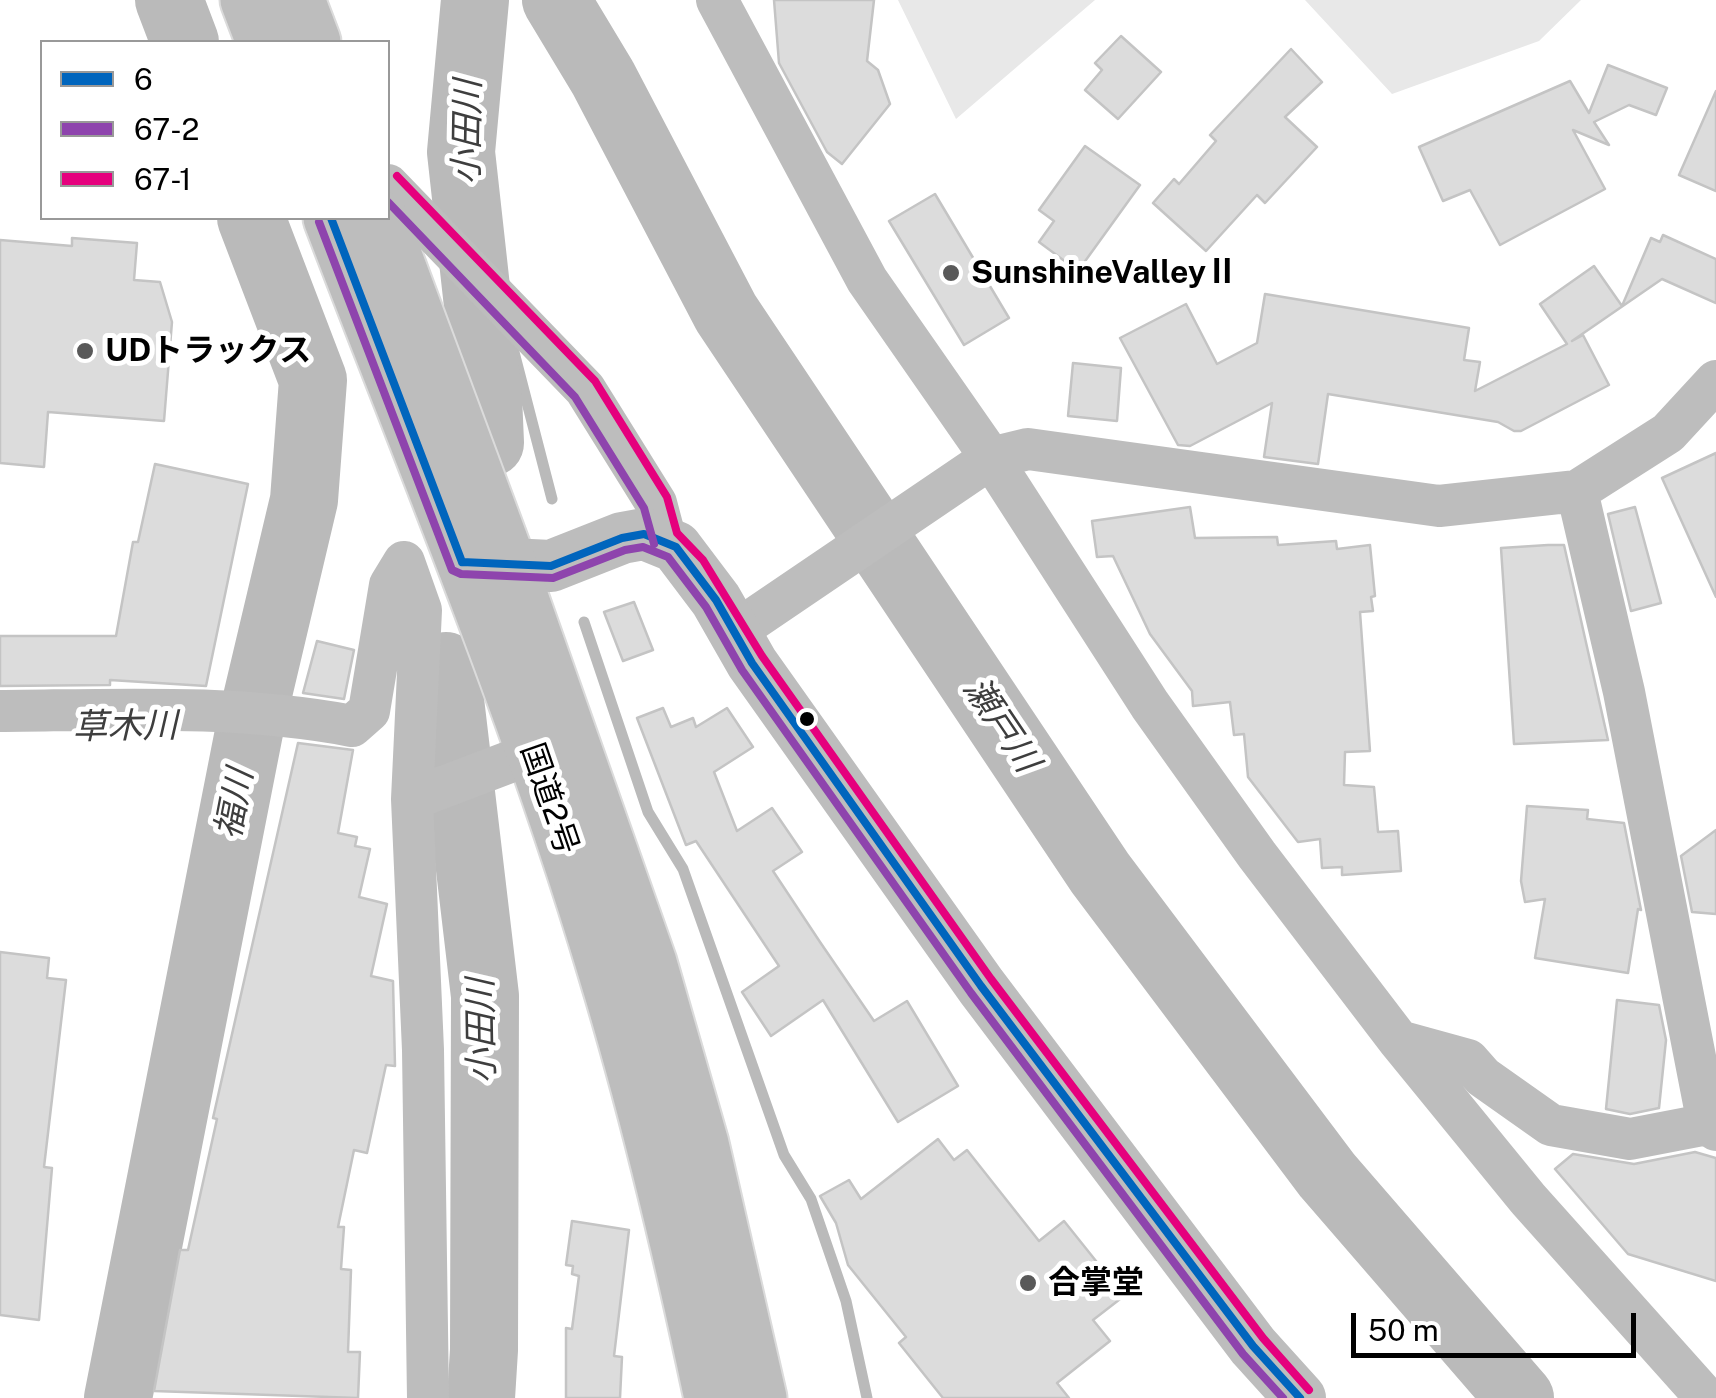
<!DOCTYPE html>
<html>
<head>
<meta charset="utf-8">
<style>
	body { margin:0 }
	#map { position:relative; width:1716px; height:1398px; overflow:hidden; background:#fff; font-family:"Public Sans",sans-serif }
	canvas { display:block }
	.legend { position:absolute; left:40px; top:40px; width:350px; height:180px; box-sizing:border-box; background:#fff; border:2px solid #999; margin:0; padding:12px 18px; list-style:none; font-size:30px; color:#000 }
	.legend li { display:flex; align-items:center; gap:20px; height:50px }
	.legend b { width:50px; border:2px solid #999 }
	.scale { position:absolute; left:1351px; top:1313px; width:285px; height:45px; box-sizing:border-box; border:5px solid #000; border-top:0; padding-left:12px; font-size:30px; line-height:35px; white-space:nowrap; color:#000; -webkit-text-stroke:8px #fff; paint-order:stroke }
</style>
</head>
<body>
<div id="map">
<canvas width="1716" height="1398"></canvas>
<ul class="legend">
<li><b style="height:12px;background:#0065bd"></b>6</li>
<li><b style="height:12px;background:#8e44ad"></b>67-2</li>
<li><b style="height:12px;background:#e5007d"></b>67-1</li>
</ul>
<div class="scale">50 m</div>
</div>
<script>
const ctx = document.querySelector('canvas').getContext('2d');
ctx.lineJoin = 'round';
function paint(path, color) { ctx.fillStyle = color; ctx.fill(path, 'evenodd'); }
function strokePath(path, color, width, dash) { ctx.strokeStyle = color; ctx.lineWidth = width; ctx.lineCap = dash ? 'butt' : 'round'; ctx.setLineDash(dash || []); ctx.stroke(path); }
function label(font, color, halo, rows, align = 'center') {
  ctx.font = font + ' "Public Sans","Noto Sans JP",sans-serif'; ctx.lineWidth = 10; ctx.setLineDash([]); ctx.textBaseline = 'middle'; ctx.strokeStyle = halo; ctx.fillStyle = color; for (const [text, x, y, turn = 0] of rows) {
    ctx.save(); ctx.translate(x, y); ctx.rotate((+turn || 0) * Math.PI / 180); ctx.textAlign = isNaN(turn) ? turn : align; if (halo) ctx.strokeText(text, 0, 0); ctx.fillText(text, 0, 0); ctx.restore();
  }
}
paint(new Path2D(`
	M898 0H1095L956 119Z
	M1305 0H1581L1539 41 1392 94Z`), '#e8e8e8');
strokePath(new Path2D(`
	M464 183 490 268
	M508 329 552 499
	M584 622 648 812 683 869 784 1155 811 1199 846 1301 867 1398`), '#bababa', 11);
strokePath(new Path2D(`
	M169 0 185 42
	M475 0 461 152 488 396 490 443
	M556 0 603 78 726 313 1100 873 1327 1175 1520 1398
	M446 666 485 996 484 1350 481 1398
	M118 1398 249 732 304 500 313 380 251 218`), '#bababa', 68);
const building = new Path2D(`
	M774 0H874L867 61 878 70 890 104 842 164 827 152 779 63Z
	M1121 36 1161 72 1118 119 1085 90 1102 70 1095 63Z
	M1291 49 1322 82 1285 117 1317 147 1265 203 1257 195 1206 251 1153 203 1174 179 1179 184 1216 141 1210 135Z
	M1608 65 1667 88 1656 115 1629 105 1594 122 1609 145 1573 130 1605 189 1500 245 1470 190 1443 201 1419 147 1570 81 1589 113Z
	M1716 91V191L1679 175Z
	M1085 146 1140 185 1078 271 1039 242 1054 221 1039 210Z
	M935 194 1009 318 964 345 889 221Z
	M1663 235 1716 259V303L1662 279 1572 341 1583 335 1609 385 1521 431H1514L1498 422 1328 394 1318 464 1264 457 1272 403 1190 446 1178 445 1120 338 1186 304 1217 364 1257 343 1265 294 1469 328 1464 360 1480 362 1475 391 1567 344 1540 304 1594 266 1622 306 1651 238 1660 242Z
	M72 238 137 243 134 280 160 282 172 322 164 421 48 412 44 467 0 463V240L72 246Z
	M1073 363 1121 368 1117 421 1068 416Z
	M1716 453V597L1662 478Z
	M155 464 248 484 206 686 110 680V685L0 686V636H116L133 542H138Z
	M1190 507 1195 538 1277 537 1278 545 1336 541 1337 549 1370 545 1375 596 1371 597 1373 611 1360 612 1370 751 1345 752 1344 785 1374 787 1378 832 1398 831 1401 871 1342 875V867L1322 868 1320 839 1298 842 1248 777 1244 734 1234 735 1230 702 1193 706 1192 691 1150 634 1113 556 1097 557 1092 521Z
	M1635 507 1661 603 1631 611 1608 514Z
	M1548 545H1564L1608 740 1514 744 1501 548Z
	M634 602 653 650 623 661 604 612Z
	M317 641 354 650 344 699 303 693Z
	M663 708 671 727 693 718 696 727 727 708 753 747 714 772 737 831 772 808 802 852 773 871 820 942 874 1021 907 1001 958 1086 898 1122 823 1000 771 1036 742 992 779 966 696 841 686 845 637 718Z
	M298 743 353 750 338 833 357 837 355 846 370 849 359 897 387 904 371 976 393 981 395 1066 386 1065 367 1153 354 1150 338 1227H344L341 1269 351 1270 348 1352H360L358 1398 154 1391 180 1250H188L217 1119 213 1118Z
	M1527 806 1588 810 1587 819 1624 823 1641 910 1638 909 1628 973 1535 958 1545 899 1525 902 1521 881Z
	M1716 830V914L1692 912 1681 856Z
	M0 952 49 958 47 978 66 980 44 1167 52 1168 39 1320 0 1315Z
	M1617 1000 1659 1005 1666 1040 1659 1108 1630 1114 1606 1109Z
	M938 1139 954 1160 967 1150 1039 1241 1064 1221 1124 1296 1093 1320 1110 1341 1057 1383 1069 1398H943L899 1343 906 1337 848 1265 836 1223 820 1196 849 1180 861 1199Z
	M1695 1152 1716 1158V1281L1628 1254 1555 1169 1573 1154 1634 1164Z
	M572 1221 629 1230 614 1356 622 1357 620 1398H566V1328L572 1329 579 1276 572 1274 573 1266 566 1265Z`);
paint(building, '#dcdcdc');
strokePath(building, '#c4c4c4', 2.5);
const trunk = new Path2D(`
	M248 0 264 42
	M297 0 313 42
	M331 218C426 467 530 716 606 972 648 1111 682 1255 712 1398
	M380 218 509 565 649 963 701 1144 759 1398`);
strokePath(trunk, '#dbdbdb', 59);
strokePath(new Path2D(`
	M717 0 867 280 991 458 1150 705 1257 855 1399 1041 1528 1199 1706 1398
	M388 185 585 389 656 503 666 541
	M1577 491 1624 692 1708 1124
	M404 562 421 610 412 799
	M733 633 991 458 1028 449 1439 506 1577 491 1668 433 1716 381
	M0 711C118 710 236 704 352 726L369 711 390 585 404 562
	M1399 1041 1468 1060 1483 1077 1551 1125 1630 1139 1708 1124 1716 1130
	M428 1398 423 1050 412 799 562 742`), '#bdbdbd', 42);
strokePath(new Path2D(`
	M467 562 551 566 622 538 644 534 676 547 716 600 752 663 981 986 1253 1346 1300 1398`), '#bdbdbd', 52);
strokePath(trunk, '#bdbdbd', 55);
strokePath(new Path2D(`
	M331 218 462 562
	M462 562 551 566 622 538 644 534 676 547 716 600 752 663 981 986 1253 1346 1300 1398`), '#0065bd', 8);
strokePath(new Path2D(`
	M388 202 575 397 644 508 654 544
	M319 222 452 570 461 574 553 578 625 550 643 547 668 557 706 607 742 670 971 993 1243 1354 1283 1398`), '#8e44ad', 8);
strokePath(new Path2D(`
	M397 176 595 381 667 497 677 533 703 560 762 656 991 979 1263 1338 1309 1390`), '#e5007d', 8);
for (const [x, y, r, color] of [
	[951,273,10,"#595959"],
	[85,351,10,"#595959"],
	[807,719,9,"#000"],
	[1028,1283,10,"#595959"]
]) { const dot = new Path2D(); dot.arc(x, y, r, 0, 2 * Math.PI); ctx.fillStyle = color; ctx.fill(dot); strokePath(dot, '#fff', 4); }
label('bold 32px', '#000', '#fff', [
	["SunshineValleyⅡ",971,273],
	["UDトラックス",105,351],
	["合掌堂",1048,1283]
], 'left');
label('32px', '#000', '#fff', [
	["国道2号",549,799,71]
]);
label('italic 35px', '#3e3e3e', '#fff', [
	["小田川",468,132,-89],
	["瀬戸川",1001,725,56],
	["草木川",125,727,-1],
	["福川",235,804,-79],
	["小田川",482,1031,-91]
]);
</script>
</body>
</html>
